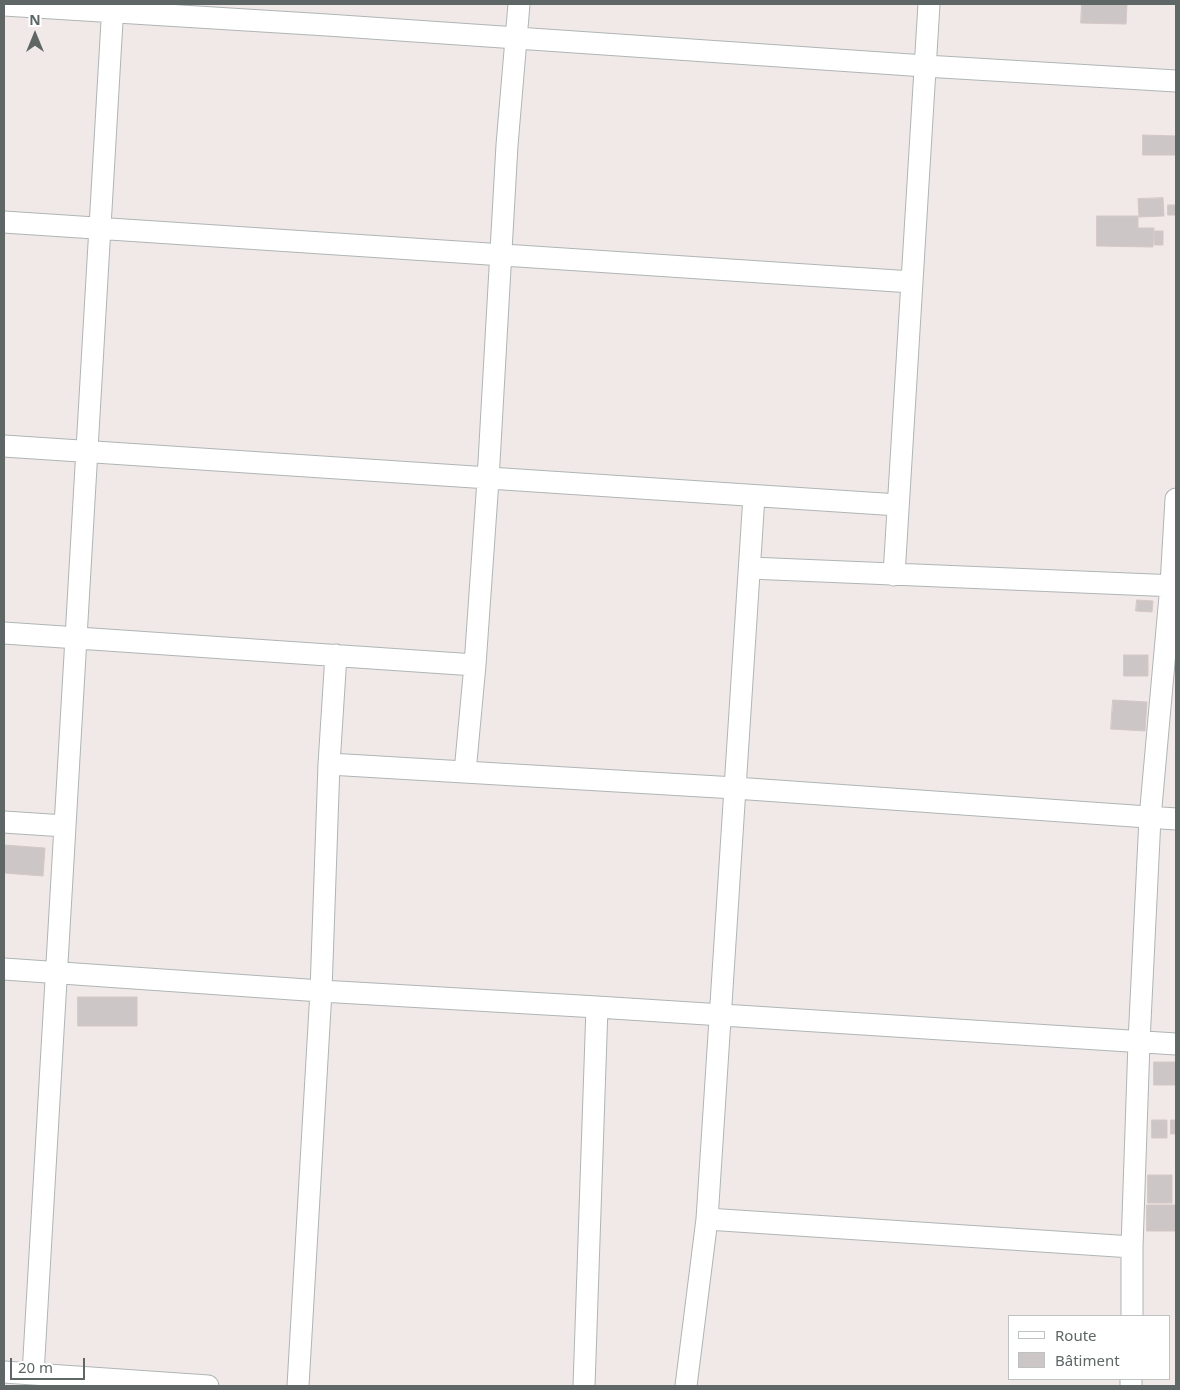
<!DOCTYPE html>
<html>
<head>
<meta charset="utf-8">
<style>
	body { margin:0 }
	#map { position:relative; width:1180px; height:1390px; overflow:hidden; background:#f0e9e7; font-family:"Noto Sans",sans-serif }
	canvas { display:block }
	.frame { position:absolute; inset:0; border:5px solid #5e6666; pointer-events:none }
	.legend { position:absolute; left:1008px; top:1315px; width:162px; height:65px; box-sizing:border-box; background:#fff; border:1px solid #bfc2c2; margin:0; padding:6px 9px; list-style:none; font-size:15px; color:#5e6666 }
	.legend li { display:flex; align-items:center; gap:10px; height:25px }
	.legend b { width:25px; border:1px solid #bfc2c2 }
	.north { position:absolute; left:10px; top:10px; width:50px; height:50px; -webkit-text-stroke:4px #fff; paint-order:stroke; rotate:0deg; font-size:14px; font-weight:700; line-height:20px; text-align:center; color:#5e6666 }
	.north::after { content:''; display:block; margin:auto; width:18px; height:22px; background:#5e6666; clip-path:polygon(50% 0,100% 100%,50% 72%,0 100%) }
	.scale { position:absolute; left:10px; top:1358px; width:75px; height:22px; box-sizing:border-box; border:2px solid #5e6666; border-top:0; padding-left:6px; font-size:15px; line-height:18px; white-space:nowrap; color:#5e6666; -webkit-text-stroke:4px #fff; paint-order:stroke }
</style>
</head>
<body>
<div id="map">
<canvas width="1180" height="1390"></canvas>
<div class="frame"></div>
<ul class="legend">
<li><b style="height:6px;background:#fff"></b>Route</li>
<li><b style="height:14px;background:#cdc6c6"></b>Bâtiment</li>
</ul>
<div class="north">N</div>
<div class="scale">20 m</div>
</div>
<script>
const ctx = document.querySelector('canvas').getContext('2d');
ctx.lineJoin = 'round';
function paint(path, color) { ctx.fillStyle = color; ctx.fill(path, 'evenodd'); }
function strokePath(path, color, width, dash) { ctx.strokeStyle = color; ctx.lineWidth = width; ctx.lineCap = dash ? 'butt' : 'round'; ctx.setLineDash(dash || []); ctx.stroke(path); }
const building = new Path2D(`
	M1082 4H1127L1126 24 1081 23Z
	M1143 135 1176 136V155H1143Z
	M1163 198 1164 216 1139 217 1138 199Z
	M1168 205H1176V215H1168Z
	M1097 216H1138V228H1154L1153 247 1097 246Z
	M1155 231H1163V245H1155Z
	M1137 600 1153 601 1152 612 1136 611Z
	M1124 655H1148V676H1124Z
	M1113 700 1147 702 1145 731 1111 729Z
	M4 845 45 848 43 876 4 873Z
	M78 997H137V1026H78Z
	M1154 1062H1176V1085H1154Z
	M1152 1120H1167V1138H1152Z
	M1171 1120H1176V1134H1171Z
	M1148 1175H1172V1203H1148Z
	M1147 1205H1176V1231H1147Z`);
paint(building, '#cdc6c6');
strokePath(building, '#d4c7c5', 1);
const street = new Path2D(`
	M4 5 327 25 925 66 1176 81
	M4 222 912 282
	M4 446 898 505
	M750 568 1176 586
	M894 575 929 4
	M4 633 475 665
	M329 764 735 788 1176 819
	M465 772 475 665 488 480 507 145 519 4
	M4 822 65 826
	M4 969 321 991 597 1007 1176 1044
	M707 1219 1132 1247
	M1132 1316V1247L1139 1042 1150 818 1171 585 1176 499
	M4 1372 208 1386
	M33 1374 113 4
	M298 1386 321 991 329 764 336 655
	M584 1386 597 1007
	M686 1386 707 1219 754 496
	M1131 1386V1379`);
strokePath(street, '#afb5b6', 23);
strokePath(street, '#fff', 21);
</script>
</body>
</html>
